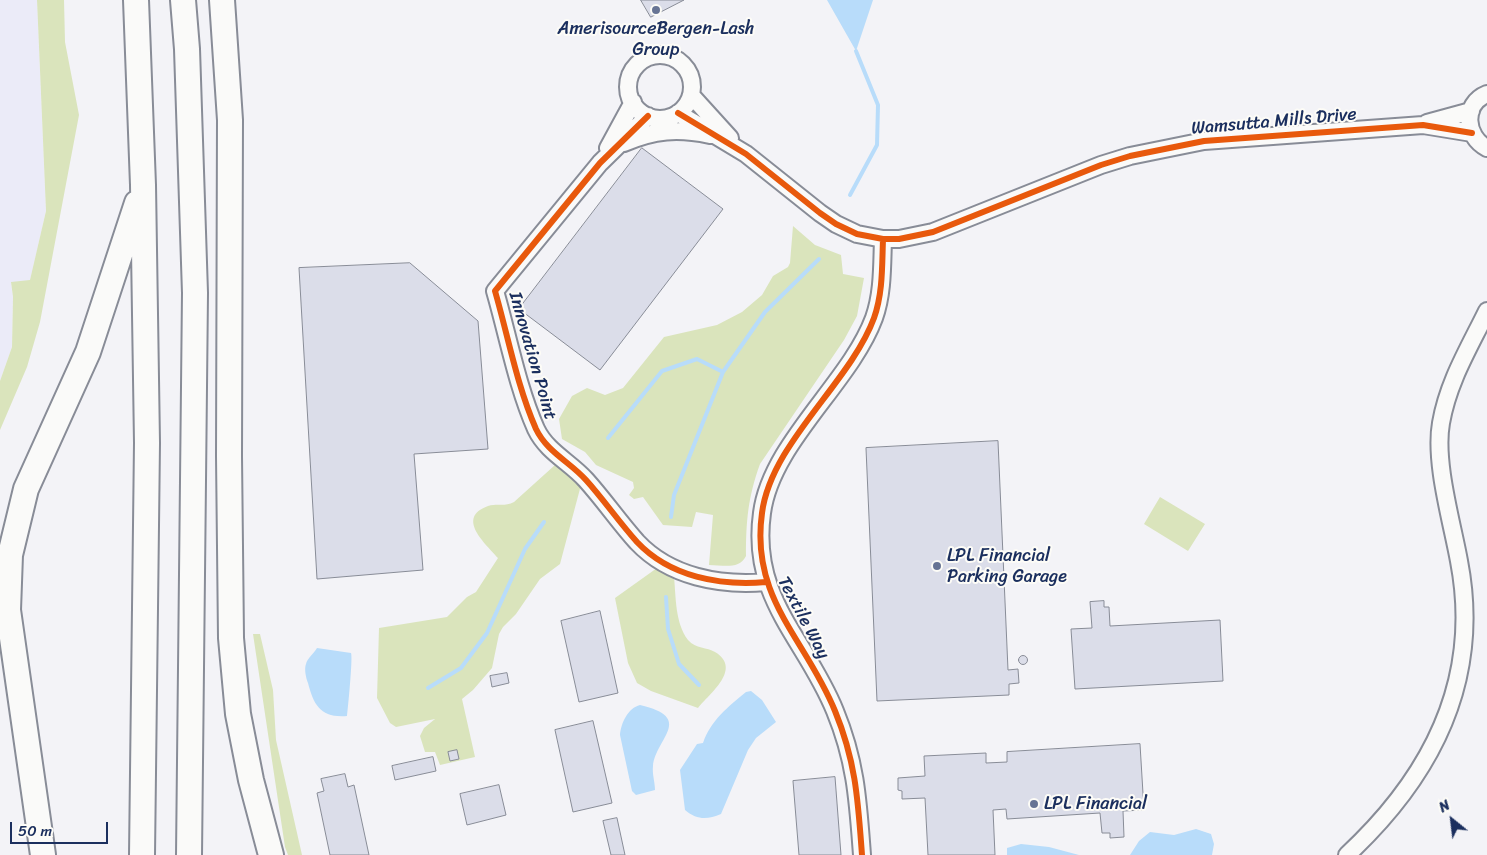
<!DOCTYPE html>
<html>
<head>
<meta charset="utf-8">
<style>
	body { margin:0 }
	#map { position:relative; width:1487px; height:855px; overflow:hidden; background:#f3f3f7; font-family:Sriracha,sans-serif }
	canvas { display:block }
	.north { position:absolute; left:1427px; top:795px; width:50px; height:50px; -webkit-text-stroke:4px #fdfcf7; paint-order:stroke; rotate:331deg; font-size:14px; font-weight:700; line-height:20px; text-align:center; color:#1b2f5e }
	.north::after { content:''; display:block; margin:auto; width:18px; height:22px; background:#1b2f5e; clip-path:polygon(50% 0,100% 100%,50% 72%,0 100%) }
	.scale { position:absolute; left:10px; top:822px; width:98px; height:22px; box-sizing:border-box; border:2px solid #1b2f5e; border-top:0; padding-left:6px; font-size:15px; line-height:18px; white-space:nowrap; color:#1b2f5e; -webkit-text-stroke:4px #fdfcf7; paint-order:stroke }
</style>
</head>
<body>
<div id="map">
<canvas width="1487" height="855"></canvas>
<div class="north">N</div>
<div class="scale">50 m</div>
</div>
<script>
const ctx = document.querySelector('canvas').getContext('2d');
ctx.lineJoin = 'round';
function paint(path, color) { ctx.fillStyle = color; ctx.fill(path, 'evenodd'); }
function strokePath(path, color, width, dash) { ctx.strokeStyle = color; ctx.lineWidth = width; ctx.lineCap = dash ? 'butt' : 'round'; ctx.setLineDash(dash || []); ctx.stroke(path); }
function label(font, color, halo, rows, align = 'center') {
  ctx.font = font + ' Sriracha,sans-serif'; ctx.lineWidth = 4; ctx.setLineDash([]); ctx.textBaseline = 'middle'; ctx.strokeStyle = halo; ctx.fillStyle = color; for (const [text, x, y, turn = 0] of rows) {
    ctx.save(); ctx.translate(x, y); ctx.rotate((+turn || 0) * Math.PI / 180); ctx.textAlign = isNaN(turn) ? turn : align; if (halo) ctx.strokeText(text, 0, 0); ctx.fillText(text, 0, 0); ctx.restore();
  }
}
paint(new Path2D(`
	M0 0H37L46 211 30 281 11 283 13 297 12 347 0 381Z`), '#ebebf8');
paint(new Path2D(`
	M37 0H64L65 42 79 115 40 322 27 367 0 430V381L12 347 13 297 11 282 30 280 46 211Z
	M793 226 815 245 841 255 843 274 864 278 857 316 844 340 760 464C748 497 746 521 746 556 739 570 723 565 709 565L713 515 696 512 692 527 663 525 643 497 634 499 629 495 634 488 633 482 596 465 585 452 562 439 559 419 572 396 587 388 605 395 623 388 664 337 717 325 742 312 762 295 773 276 788 267 790 263Z
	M555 465 581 485 560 564 540 579 516 614 503 627 499 634 492 668 473 690 462 699 475 757 440 765 435 752H425L420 736 424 728 435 719 396 727 390 723 377 698 379 628 447 617 467 597 476 592 498 558C486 544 455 518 488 506 498 503 505 507 514 502Z
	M1160 497 1205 524 1188 551 1144 524Z
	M657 568 674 577C676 597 675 623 688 640 696 649 707 647 715 652 743 669 709 694 698 708L651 691 637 683 628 663 615 598Z
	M253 634H260L273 690 276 740 302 855H288L285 847Z`), '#dae4bc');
paint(new Path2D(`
	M827 0H873L856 51Z
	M317 648 351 653C353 657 348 708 347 716 321 718 314 706 308 683 306 678 304 669 306 664 307 659 314 653 317 648Z
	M751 691 762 700 776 722 756 738 748 750 721 814C707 820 697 820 685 810L680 770 697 744 703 743C711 720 728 707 746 692Z
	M640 705C695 718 656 738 653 766 652 774 655 782 655 790L636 795 632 791 620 735C621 723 628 708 640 705Z
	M1196 829 1211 834 1214 844 1212 855H1130L1139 841 1150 832 1174 835Z
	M1021 844 1049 847 1079 855H1007V848Z`), '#b8dcfa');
strokePath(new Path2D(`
	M850 195 877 145 878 105 856 51
	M608 438 662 371 697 359 723 372
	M671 517 674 495 723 372 765 312 819 259
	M666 597 668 629 679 664 699 685
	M428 688 461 668 487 633 525 549 544 522`), '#b8dcfa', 4);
const building = new Path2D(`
	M641 0H684L651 17Z
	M642 148 723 209 600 370 519 309Z
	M410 263 478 321 488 449 414 454 423 570 317 579 299 268Z
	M998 441 1008 670 1018 669 1019 683 1009 684V695L877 701 866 448Z
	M1104 601V607H1109L1110 626 1220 620 1223 681 1075 689 1071 629 1092 628 1090 602Z
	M600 611 618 693 579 702 561 621Z
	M1018.5 660a4.5 4.5 0 1 1 9 0a4.5 4.5 0 1 1-9 0Z
	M507 673 509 683 492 687 490 676Z
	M593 721 612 803 573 812 555 730Z
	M1140 744 1144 810 1123 811 1124 837 1110 838V833H1102L1100 813 1007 819 1006 809 993 810 995 855H928L925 798 902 799V791L898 790V778L925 776 924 756 986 753V763L1007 762V752Z
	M457 750 459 759 450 761 448 752Z
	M433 757 436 771 395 780 392 766Z
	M345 774 348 787 354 785 369 855H330L317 793 324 791 321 779Z
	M835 777 841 855H799L793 781Z
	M499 785 506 815 467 825 460 794Z
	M617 818 625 855H611L603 821Z`);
paint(building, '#dbdde9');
strokePath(building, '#888c97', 1);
const minor = new Path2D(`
	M628 87a32 32 0 1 1 64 0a32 32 0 1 1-64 0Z
	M1487 94C1462 104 1465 137 1487 148
	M691 95 730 138
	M678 113 746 154 820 213 836 224 857 234 883 239H899L933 232 1101 165 1130 156 1204 141 1423 125 1472 133
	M648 116 600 163 495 291C508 336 517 386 536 429 547 452 570 462 586 480 604 500 619 522 637 542 670 577 720 586 766 582
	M1427 123 1471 111
	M624 143C654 130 678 128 710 135
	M608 148 633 102
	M862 855C858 801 856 762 835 711 806 639 750 599 762 513 771 443 850 383 874 318 883 293 882 265 883 239
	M1347 855C1432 776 1482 680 1459 561 1452 522 1434 462 1441 423 1448 382 1469 348 1487 311`);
const highway = new Path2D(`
	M136 0 143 185 147 443 142 855
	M183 0 187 49 195 293 189 855
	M222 0 230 120 229 456 231 638 238 714 251 780 271 855
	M43 855 8 610 10 555 26 489 88 352 137 203`);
strokePath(minor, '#888c97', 20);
strokePath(highway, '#888c97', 28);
strokePath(minor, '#fafaf9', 16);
strokePath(highway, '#fafaf9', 24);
strokePath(new Path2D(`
	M678 113 746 154 820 213 836 224 857 234 883 239H899L933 232 1101 165 1130 156 1204 141 1423 125 1472 133
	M648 116 600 163 495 291C508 336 517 386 536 429 547 452 570 462 586 480 604 500 619 522 637 542 670 577 720 586 766 582
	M862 855C858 801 856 762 835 711 806 639 750 599 762 513 771 443 850 383 874 318 883 293 882 265 883 239`), '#e8590c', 6);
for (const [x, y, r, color] of [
	[656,10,5,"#677494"],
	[937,566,5,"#677494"],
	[1034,804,5,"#677494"]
]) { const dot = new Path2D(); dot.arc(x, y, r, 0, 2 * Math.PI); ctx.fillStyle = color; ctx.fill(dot); strokePath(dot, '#fdfcf7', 2); }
label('18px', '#1b2f5e', '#fdfcf7', [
	["AmerisourceBergen-Lash",656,29,"center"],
	["Group",656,50,"center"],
	["LPL Financial",947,556],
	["Parking Garage",947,577],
	["LPL Financial",1044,804]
], 'left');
label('18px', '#1b2f5e', '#fdfcf7', [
	["Wamsutta Mills Drive",1274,122,-5],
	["Innovation Point",532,356,74],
	["Textile Way",803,618,62]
]);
</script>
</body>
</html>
